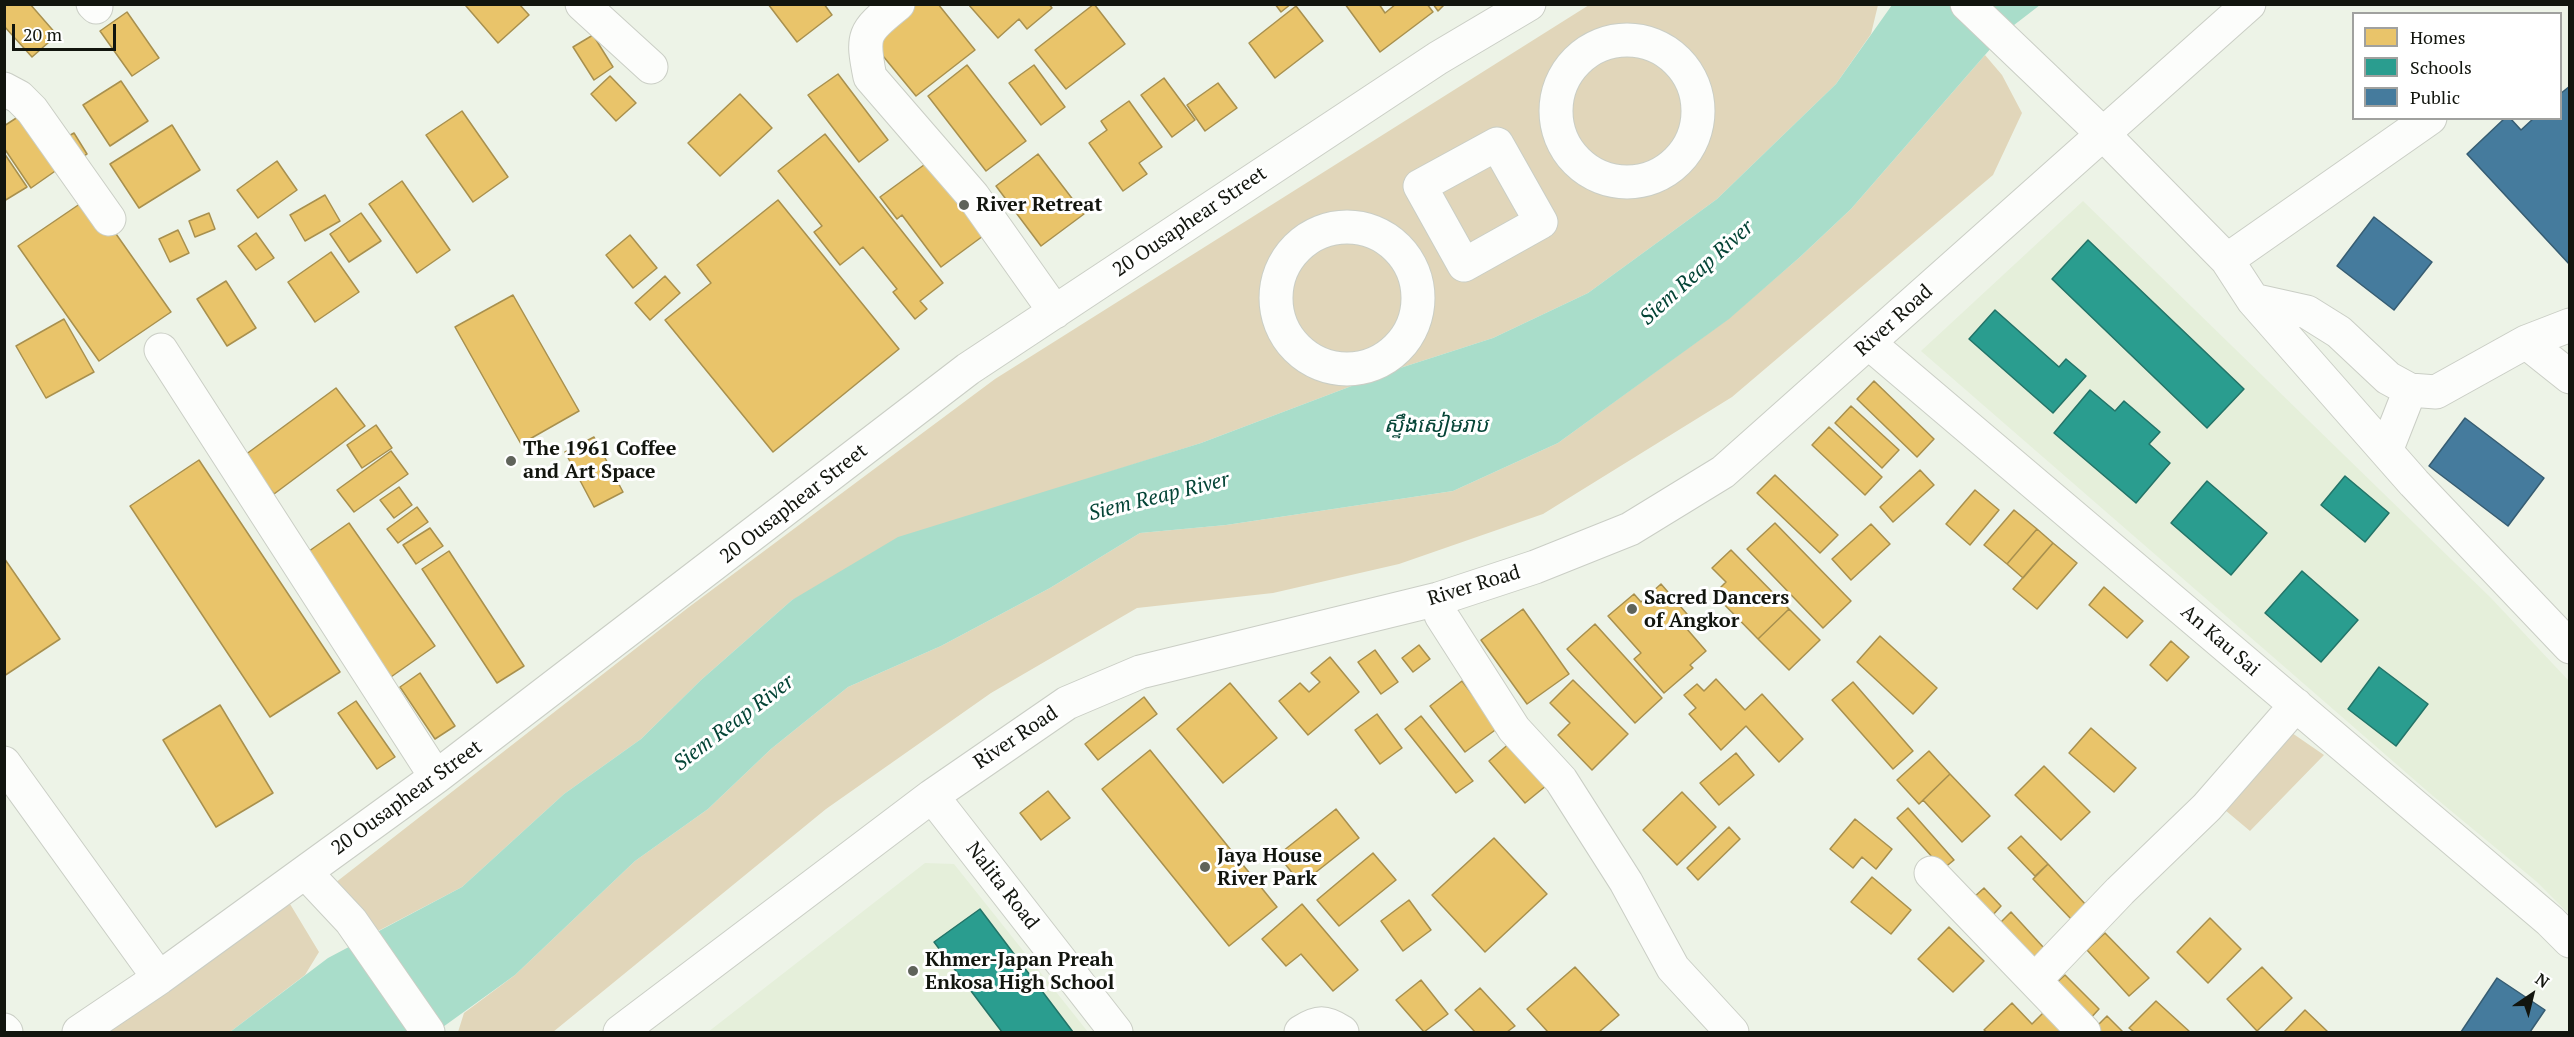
<!DOCTYPE html>
<html>
<head>
<meta charset="utf-8">
<style>
	body { margin:0 }
	#map { position:relative; width:2574px; height:1037px; overflow:hidden; background:#edf3e7; font-family:"PT Serif",serif }
	canvas { display:block }
	.frame { position:absolute; inset:0; border:6px solid #12150e; pointer-events:none }
	.legend { position:absolute; left:2352px; top:12px; width:210px; height:108px; box-sizing:border-box; background:#fff; border:2px solid #a0a19f; margin:0; padding:8px 10px; list-style:none; font-size:18px; color:#12150e }
	.legend li { display:flex; align-items:center; gap:12px; height:30px }
	.legend b { width:30px; border:2px solid #a0a19f }
	.north { position:absolute; left:2502px; top:965px; width:60px; height:60px; -webkit-text-stroke:4px #fff; paint-order:stroke; rotate:35deg; font-size:16px; font-weight:700; line-height:24px; text-align:center; color:#12150e }
	.north::after { content:''; display:block; margin:auto; width:21px; height:27px; background:#12150e; clip-path:polygon(50% 0,100% 100%,50% 72%,0 100%) }
	.scale { position:absolute; left:12px; top:24px; width:104px; height:27px; box-sizing:border-box; border:3px solid #12150e; border-top:0; padding-left:8px; font-size:18px; line-height:21px; white-space:nowrap; color:#12150e; -webkit-text-stroke:4px #fff; paint-order:stroke }
</style>
</head>
<body>
<div id="map">
<canvas width="2574" height="1037"></canvas>
<div class="frame"></div>
<ul class="legend">
<li><b style="height:16px;background:#e9c46a"></b>Homes</li>
<li><b style="height:16px;background:#2a9d8f"></b>Schools</li>
<li><b style="height:16px;background:#457b9d"></b>Public</li>
</ul>
<div class="north">N</div>
<div class="scale">20 m</div>
</div>
<script>
const ctx = document.querySelector('canvas').getContext('2d');
ctx.lineJoin = 'round';
function paint(path, color) { ctx.fillStyle = color; ctx.fill(path, 'evenodd'); }
function strokePath(path, color, width, dash) { ctx.strokeStyle = color; ctx.lineWidth = width; ctx.lineCap = dash ? 'butt' : 'round'; ctx.setLineDash(dash || []); ctx.stroke(path); }
function label(font, color, halo, rows, align = 'center') {
  ctx.font = font + ' "PT Serif","Noto Sans Khmer",serif'; ctx.lineWidth = 6; ctx.setLineDash([]); ctx.textBaseline = 'middle'; ctx.strokeStyle = halo; ctx.fillStyle = color; for (const [text, x, y, turn = 0] of rows) {
    ctx.save(); ctx.translate(x, y); ctx.rotate((+turn || 0) * Math.PI / 180); ctx.textAlign = isNaN(turn) ? turn : align; if (halo) ctx.strokeText(text, 0, 0); ctx.fillText(text, 0, 0); ctx.restore();
  }
}
paint(new Path2D(`
	M2083 201 2491 598 2569 681V914L2537 882 2433 796 1921 351Z
	M925 863 954 864 1088 1032H708Z`), '#e5efda');
paint(new Path2D(`
	M1589 5H1878L1871 34 1836 84 1717 199 1588 293 1493 338 1394 370 1201 443 1018 501 792 600 701 680 641 739 564 794 462 887 380 930 364 929 335 883 689 607 995 379Z
	M1985 55 2002 75 2022 113 1993 175 1732 397 1543 514 1399 564 1273 593 1137 608 991 693 826 809 553 1032H458L464 1013 515 975 635 861 708 809 771 749 848 687 941 646 1050 588 1140 533 1226 525 1453 491 1558 443 1728 319 1800 257 1851 209Z
	M2292 733 2324 755 2250 831 2225 810Z
	M290 904 319 952 305 975 230 1032H109Z`), '#e1d6ba');
paint(new Path2D(`
	M1892 5H2040L2005 32 1851 209 1800 257 1729 319 1558 443 1453 491 1226 525 1140 533 1050 588 941 646 848 687 771 749 708 809 635 861 515 975 436 1032H230L328 958 462 887 564 794 641 739 701 680 792 600 898 537 1201 443 1394 370 1493 338 1588 293 1717 199 1836 84Z`), '#a9ddca');
const homes = new Path2D(`
	M4 4H30L57 35 32 57 4 26Z
	M468 4H519L529 15 498 43 466 6Z
	M768 4H824L832 15 797 42Z
	M912 4H938L975 50 916 96 869 39Z
	M968 4H1049L1052 8 1027 29 1019 19 998 38Z
	M1094 4 1125 44 1066 89 1035 50Z
	M1275 4H1291L1281 12Z
	M1345 4H1379L1385 13 1396 4H1427L1433 12 1380 52Z
	M1433 4H1445L1438 11Z
	M1296 6 1323 41 1275 78 1249 43Z
	M127 12 159 58 132 76 100 31Z
	M593 35 613 67 594 80 573 47Z
	M967 65 1026 141 986 171 928 96Z
	M1034 65 1065 107 1041 125 1009 83Z
	M838 74 888 140 859 162 808 95Z
	M610 76 636 103 616 121 591 94Z
	M1164 78 1195 120 1172 137 1141 95Z
	M121 81 148 121 110 146 83 105Z
	M1218 83 1237 108 1205 131 1187 105Z
	M740 94 772 128 720 176 688 143Z
	M1129 101 1162 147 1139 163 1147 174 1123 191 1089 143 1107 130 1101 121Z
	M462 111 508 177 473 202 426 135Z
	M24 113 61 167 31 188 4 148V126Z
	M172 125 200 170 139 208 110 164Z
	M74 133 87 154 77 160 63 139Z
	M825 134 943 283 920 301 927 309 915 319 893 292 897 289 863 247 840 265 814 232 822 226 778 171Z
	M4 153 27 187 4 201Z
	M1038 154 1084 214 1041 246 996 186Z
	M277 161 297 190 258 218 237 190Z
	M928 162 983 236 941 267 902 215 897 219 880 197Z
	M402 181 450 250 417 273 369 204Z
	M325 195 340 221 305 241 290 215Z
	M90 197 171 312 99 361 18 246Z
	M778 200 899 349 773 452 665 320 711 283 697 265Z
	M209 213 215 229 195 237 189 221Z
	M361 213 381 241 349 262 330 234Z
	M178 230 189 253 170 262 159 239Z
	M256 233 274 258 256 270 238 246Z
	M630 235 657 268 633 288 606 255Z
	M331 252 359 292 315 322 288 282Z
	M665 276 680 293 650 320 635 303Z
	M226 281 256 328 227 346 197 299Z
	M513 295 579 411 521 444 455 327Z
	M64 319 94 372 46 398 16 346Z
	M1874 381 1934 439 1917 457 1857 399Z
	M336 388 365 426 274 494 245 455Z
	M1851 406 1899 450 1882 468 1835 423Z
	M376 425 392 448 362 468 347 445Z
	M1829 427 1882 477 1865 495 1812 445Z
	M594 437 623 492 594 507 565 452Z
	M391 451 408 474 354 512 337 490Z
	M199 460 340 672 270 717 130 506Z
	M1920 470 1934 485 1893 522 1880 507Z
	M1775 475 1838 535 1820 553 1757 493Z
	M399 487 412 505 394 518 380 500Z
	M1975 490 1999 510 1970 545 1946 524Z
	M417 507 428 522 398 543 387 529Z
	M2014 510 2037 529 2007 564 1984 545Z
	M349 523 435 646 388 679 302 556Z
	M1775 523 1851 601 1823 628 1747 549Z
	M1871 524 1890 544 1851 580 1832 559Z
	M430 528 443 546 416 564 403 545Z
	M2037 529 2053 543 2023 578 2007 564Z
	M2053 543 2077 563 2037 609 2013 589Z
	M1731 550 1789 609 1758 639 1714 594 1726 582 1712 568Z
	M449 551 524 666 497 683 422 569Z
	M4 558 60 639 4 676Z
	M1661 584 1687 614 1680 621 1706 651 1690 665 1693 668 1664 693 1634 659 1641 653 1608 616 1634 594 1641 602Z
	M2104 587 2143 621 2127 638 2089 605Z
	M1523 609 1569 674 1527 704 1481 640Z
	M1789 609 1820 640 1789 670 1758 639Z
	M1595 624 1662 698 1635 723 1567 649Z
	M1880 636 1937 688 1913 714 1857 662Z
	M2171 641 2189 657 2167 681 2150 665Z
	M1419 645 1430 659 1413 672 1402 658Z
	M1375 650 1398 682 1381 694 1358 662Z
	M1330 657 1359 692 1308 735 1279 701 1300 683 1309 692 1320 682 1311 673Z
	M420 673 455 726 435 739 400 687Z
	M1716 679 1745 710 1762 694 1803 739 1779 762 1746 726 1721 750 1689 714 1696 708 1684 695 1697 684 1704 691Z
	M1573 680 1628 734 1592 770 1558 735 1570 723 1550 703Z
	M1462 681 1498 728 1465 752 1430 706Z
	M1853 682 1913 751 1893 769 1832 700Z
	M1230 683 1277 738 1223 783 1177 729Z
	M1144 697 1157 714 1098 760 1085 744Z
	M356 701 395 757 377 769 338 713Z
	M220 705 273 793 216 827 163 740Z
	M1377 714 1402 748 1380 764 1355 730Z
	M1421 716 1473 781 1456 793 1405 729Z
	M2091 728 2136 768 2114 792 2069 753Z
	M1511 742 1547 785 1525 803 1489 761Z
	M1150 750 1277 907 1229 946 1102 789Z
	M1929 751 1950 774 1919 804 1897 780Z
	M1736 753 1754 775 1719 805 1700 783Z
	M2044 766 2090 812 2061 840 2015 795Z
	M1950 774 1990 816 1962 842 1923 800Z
	M1048 791 1070 818 1041 840 1020 813Z
	M1682 792 1716 827 1677 865 1643 830Z
	M1908 808 1954 860 1943 869 1897 818Z
	M1336 809 1359 838 1301 884 1278 855Z
	M1855 819 1892 849 1876 869 1862 857 1853 868 1830 849Z
	M1729 827 1740 839 1698 880 1687 868Z
	M2021 836 2048 864 2035 876 2008 848Z
	M1494 838 1547 894 1485 952 1432 895Z
	M1373 853 1396 880 1339 926 1317 900Z
	M2048 864 2087 906 2072 920 2033 879Z
	M1872 877 1911 910 1891 934 1851 902Z
	M1984 888 2001 906 1991 917 1973 898Z
	M1409 900 1431 930 1403 951 1381 921Z
	M1302 904 1358 970 1333 991 1301 954 1286 966 1262 939Z
	M2011 912 2044 948 2031 960 1999 924Z
	M2210 918 2241 949 2208 983 2177 952Z
	M1949 927 1984 961 1953 992 1918 959Z
	M2105 933 2149 978 2129 996 2087 950Z
	M1575 967 1619 1015 1599 1032H1548L1527 1009Z
	M2262 967 2292 998 2257 1031 2227 999Z
	M2065 975 2099 1009 2088 1021 2053 986Z
	M1421 980 1448 1014 1424 1032 1396 1000Z
	M1480 988 1515 1026 1507 1032H1475L1455 1010Z
	M2156 1001 2190 1032H2134L2129 1028Z
	M2012 1003 2032 1024 2044 1012 2063 1032H1987L1984 1030Z
	M2305 1010 2328 1032H2284Z
	M2107 1016 2123 1032H2100L2095 1028Z`);
paint(homes, '#e9c46a');
strokePath(homes, '#a8904e', 1.5);
const schools = new Path2D(`
	M2088 240 2244 389 2207 428 2052 279Z
	M1995 310 2059 367 2066 359 2086 376 2053 413 1969 339Z
	M2090 390 2115 411 2124 401 2160 432 2149 444 2170 463 2136 503 2054 433Z
	M2345 476 2389 513 2365 542 2321 505Z
	M2207 481 2267 533 2231 575 2171 523Z
	M2302 571 2358 620 2321 662 2265 613Z
	M2379 667 2428 704 2396 746 2348 709Z
	M980 909 1073 1032H1002L934 942Z`);
paint(schools, '#2a9d8f');
strokePath(schools, '#237468', 1.5);
const public = new Path2D(`
	M2570 86V265L2467 154 2505 118H2510L2521 130 2534 118H2560V94Z
	M2374 217 2432 262 2394 310 2337 266Z
	M2465 418 2544 478 2508 526 2429 466Z
	M2497 978 2545 1010 2530 1032H2461Z`);
paint(public, '#457b9d');
strokePath(public, '#365c72', 1.5);
const minor = new Path2D(`
	M93 4 96 7
	M582 4 651 67
	M898 4C864 32 861 33 870 77L973 196 1055 312
	M1967 4 2104 135 2227 260 2253 300 2414 483 2570 647
	M1556 111a71 71 0 1 1 142 0a71 71 0 1 1-142 0Z
	M4 89 19 97 32 110 109 219
	M1497 144 1541 222 1464 265 1420 186Z
	M1276 298a71 71 0 1 1 142 0a71 71 0 1 1-142 0Z
	M2227 260 2430 118
	M2253 300 2307 312 2339 332 2388 378 2410 390 2436 392 2526 342 2570 325
	M2526 342 2570 377
	M1870 344 2550 921 2570 941
	M161 350 436 777
	M2386 451 2410 390
	M1438 599 1441 615 1514 729 1561 780 1626 882 1673 968 1732 1032
	M4 763 159 978
	M932 796 1116 1032
	M306 873 351 921 428 1032
	M1931 873 2084 1032
	M2035 980 2120 891 2207 807 2296 705
	M4 1030 6 1032
	M79 1032 159 978 436 777 968 369 1438 58 1529 4
	M620 1032 932 796 1067 703 1140 672 1438 599 1535 567 1630 529 1723 472 2249 4
	M1301 1032C1318 1021 1325 1021 1342 1032`);
strokePath(minor, '#cacec5', 35);
strokePath(minor, '#fcfdfb', 33);
for (const [x, y, r, color] of [
	[964,205,6,"#5f635a"],
	[511,461,6,"#5f635a"],
	[1632,609,6,"#5f635a"],
	[1205,867,6,"#5f635a"],
	[913,971,6,"#5f635a"]
]) { const dot = new Path2D(); dot.arc(x, y, r, 0, 2 * Math.PI); ctx.fillStyle = color; ctx.fill(dot); strokePath(dot, '#fff', 2); }
label('bold 20px', '#12150e', '#fff', [
	["River Retreat",976,205],
	["The 1961 Coffee",523,449],
	["and Art Space",523,472],
	["Sacred Dancers",1644,598],
	["of Angkor",1644,621],
	["Jaya House",1217,856],
	["River Park",1217,879],
	["Khmer-Japan Preah",925,960],
	["Enkosa High School",925,983]
], 'left');
label('20px', '#12150e', '#fff', [
	["20 Ousaphear Street",1190,222,-34],
	["River Road",1894,321,-42],
	["20 Ousaphear Street",794,504,-38],
	["River Road",1474,586,-17],
	["An Kau Sai",2220,641,41],
	["River Road",1016,738,-34],
	["20 Ousaphear Street",407,798,-36],
	["Nalita Road",1002,886,52]
]);
label('italic 21px', '#044436', '#fff', [
	["Siem Reap River",1697,273,-42],
	["ស្ទឹងសៀមរាប",1436,426],
	["Siem Reap River",1159,497,-14],
	["Siem Reap River",734,723,-37]
]);
</script>
</body>
</html>
